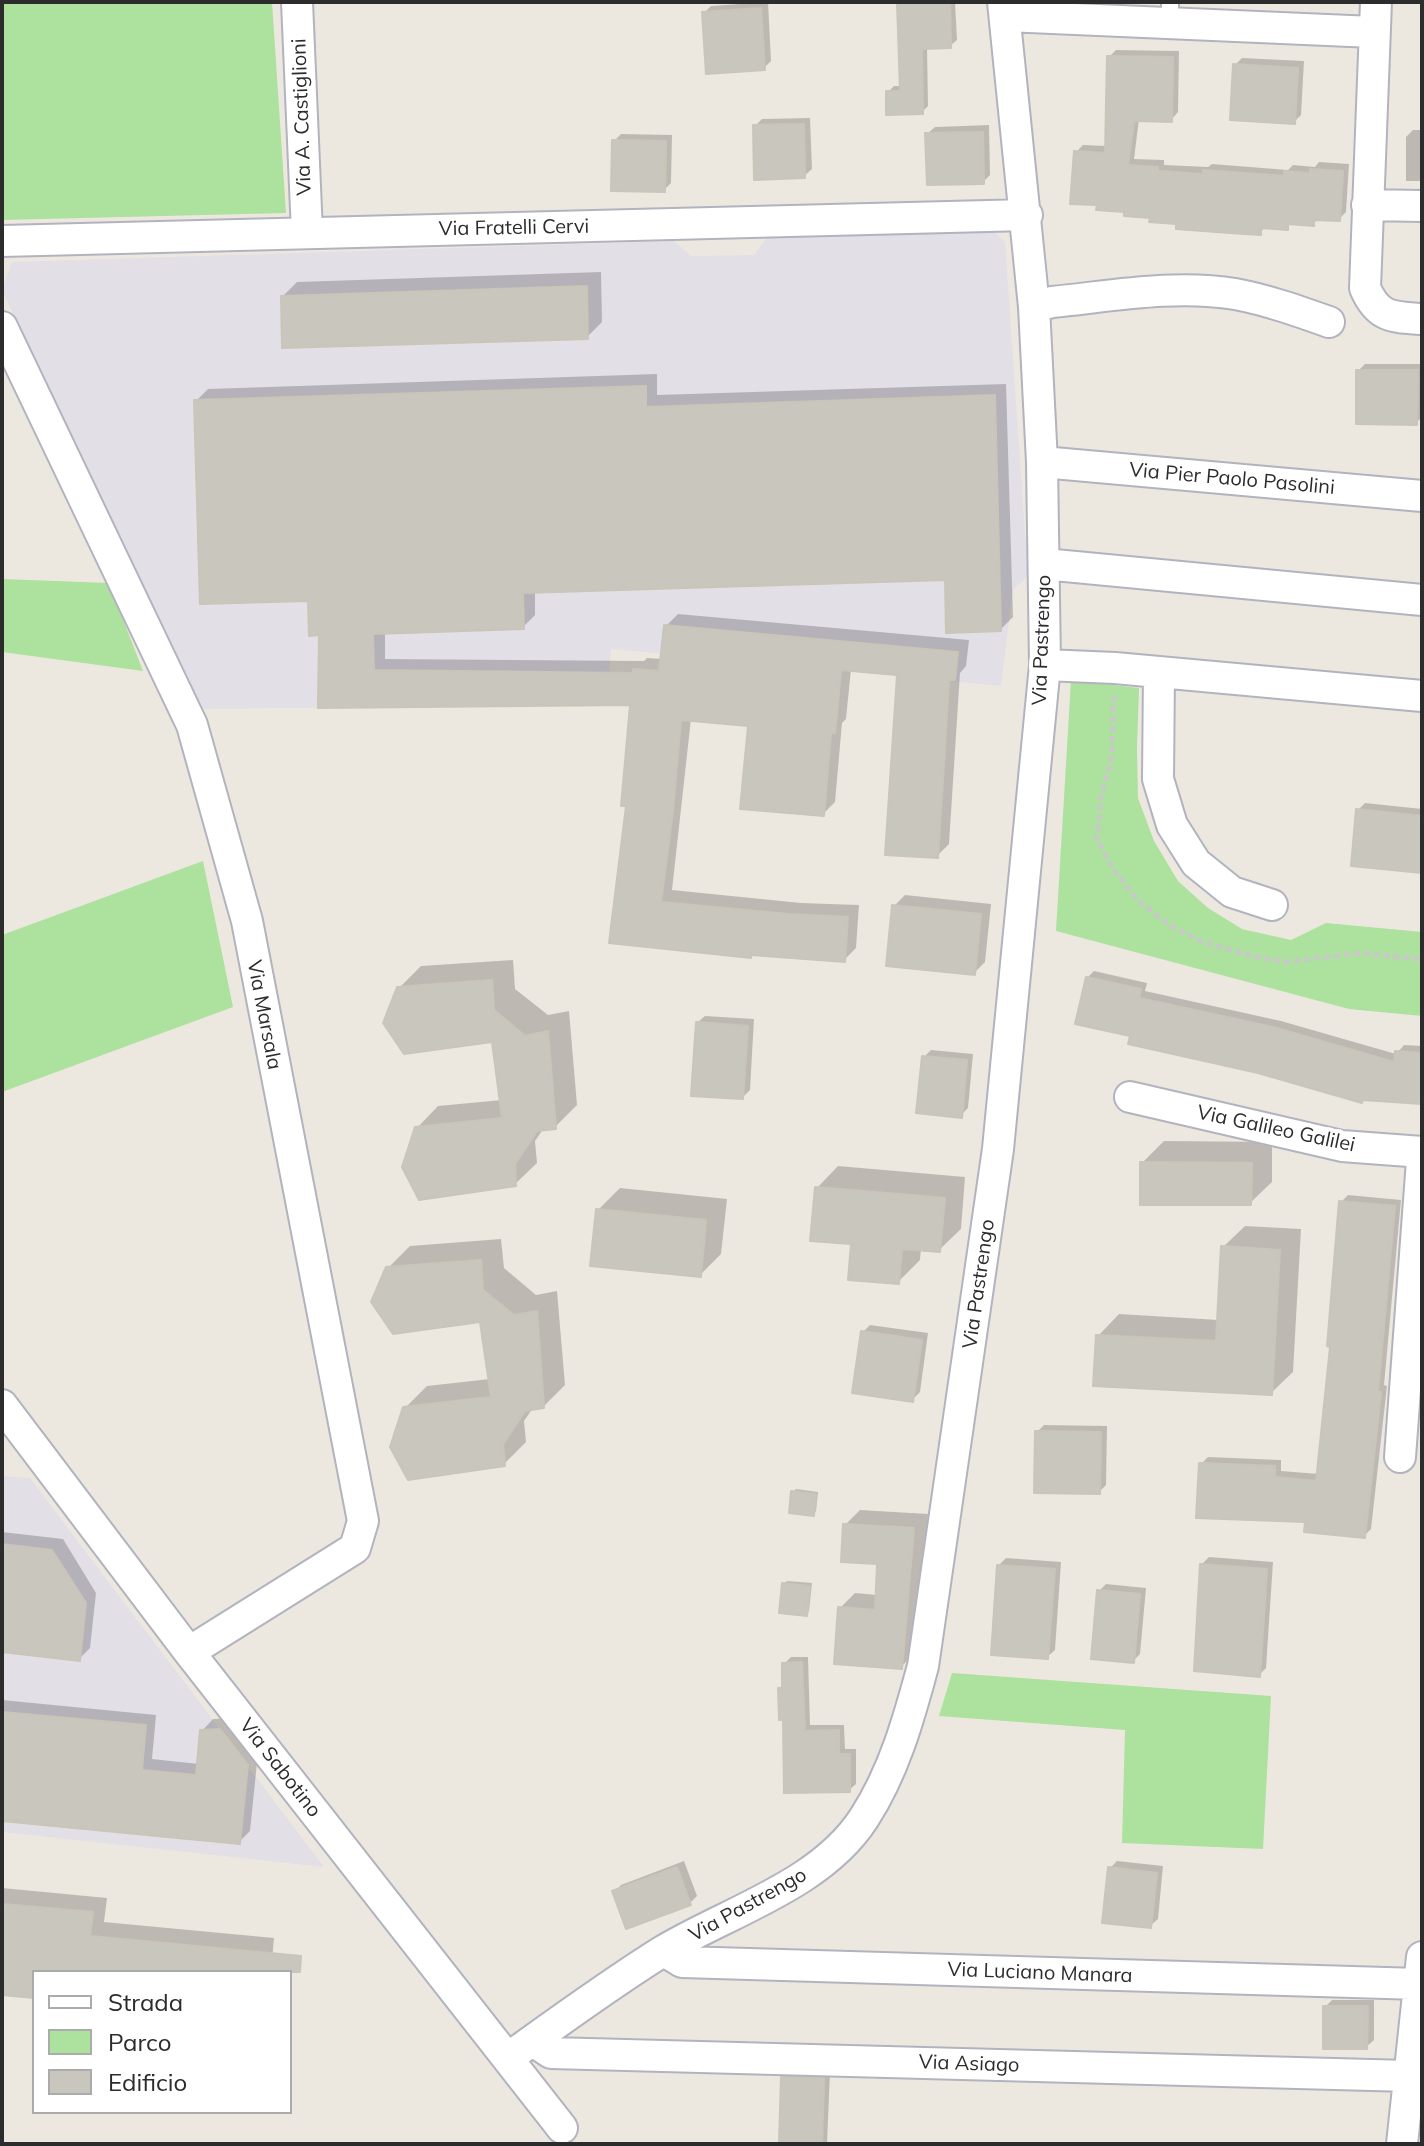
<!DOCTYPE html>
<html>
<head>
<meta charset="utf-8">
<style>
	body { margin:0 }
	#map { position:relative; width:1424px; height:2146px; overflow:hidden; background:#ede8df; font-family:Mulish,sans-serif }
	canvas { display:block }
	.frame { position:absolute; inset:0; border:4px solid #2c2c2c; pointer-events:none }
	.legend { position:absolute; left:32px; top:1970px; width:260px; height:144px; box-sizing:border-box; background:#fff; border:2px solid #ababab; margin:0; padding:10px 14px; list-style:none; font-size:24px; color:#2c2c2c }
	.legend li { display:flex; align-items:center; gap:16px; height:40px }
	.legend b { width:40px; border:2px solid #ababab }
</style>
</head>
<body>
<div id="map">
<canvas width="1424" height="2146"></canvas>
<div class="frame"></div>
<ul class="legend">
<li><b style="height:10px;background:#fff"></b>Strada</li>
<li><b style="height:22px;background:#ade19e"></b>Parco</li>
<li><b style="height:22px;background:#c9c6bd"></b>Edificio</li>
</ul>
</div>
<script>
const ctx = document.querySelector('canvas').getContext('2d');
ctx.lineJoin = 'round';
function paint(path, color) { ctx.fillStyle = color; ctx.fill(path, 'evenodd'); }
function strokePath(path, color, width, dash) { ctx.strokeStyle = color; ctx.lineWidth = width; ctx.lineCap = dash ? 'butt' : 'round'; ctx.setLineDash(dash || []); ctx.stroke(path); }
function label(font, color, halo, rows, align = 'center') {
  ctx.font = font + ' Mulish,sans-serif'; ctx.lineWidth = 8; ctx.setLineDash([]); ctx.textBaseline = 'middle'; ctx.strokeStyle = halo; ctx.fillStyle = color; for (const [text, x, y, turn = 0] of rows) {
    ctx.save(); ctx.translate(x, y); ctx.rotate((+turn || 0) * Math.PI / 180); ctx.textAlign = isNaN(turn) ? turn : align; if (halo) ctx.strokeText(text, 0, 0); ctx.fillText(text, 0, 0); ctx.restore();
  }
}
paint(new Path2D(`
	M989 226 1005 242 1028 576 1013 590 1001 686 611 649 607 705 195 709 2 290 12 262 674 241 691 256 754 255 771 232Z
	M2 1476 30 1478 324 1867 2 1832Z`), '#e2dfe6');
paint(new Path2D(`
	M2 2H272L286 213 2 220Z
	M2 579 109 583 143 671 2 652Z
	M1071 680 1139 688 1137 748 1138 798 1154 841 1178 881 1208 908 1242 929 1291 940 1326 923 1422 932V1016L1349 1009 1056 931Z
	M203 861 233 1007 2 1092V935Z
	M952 1673 1271 1696 1263 1849 1122 1843 1125 1730 939 1716Z`), '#ade19e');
paint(new Path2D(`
	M768 2 771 61 764 68 704 13 711 6Z
	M900 2H955L957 40 950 46 927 47 928 106 922 112 888 92 894 86H902Z
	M1116 50 1179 51 1178 112 1171 120 1139 119 1134 159 1164 160V165L1208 167 1212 164 1288 170 1293 165 1315 167 1319 162 1349 164 1346 212 1339 219 1319 218 1313 224 1292 222 1287 227 1266 226 1260 233 1152 216 1076 152 1083 145 1107 146 1109 57Z
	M1242 58 1304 61 1301 115 1294 122 1235 65Z
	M810 118 812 169 804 176 755 126 762 119Z
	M989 125 990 175 983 182 927 134 935 127Z
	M1413 130H1422V181H1406V137Z
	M621 134 672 135 671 183 664 190 614 141Z
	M601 272 602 322 587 337 283 296 297 282Z
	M1365 364H1422V417L1416 423 1358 371Z
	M657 374V395L1006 384 1013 617 1001 629 947 578 535 591V615L523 627 385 631V659L644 661 647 658 663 659 666 626 678 614 969 640 966 666 960 673 949 844 937 856 899 674 851 669 846 719 842 723 835 802 823 814 750 724 691 719 672 890 801 903 859 905 856 948 844 960 753 953 750 956 611 941 629 804 632 703 320 706 321 633 310 599 196 401 208 389Z
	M1365 803 1422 809V871L1358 810Z
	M905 895 991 904 985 962 974 973 894 906Z
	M513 960 515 989 548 1015 569 1011 577 1105 555 1127 544 1128 535 1141 537 1163 515 1184 417 1128 438 1106 502 1100 493 1040 399 988 421 966Z
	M1094 971 1147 983 1145 991 1281 1021 1396 1054 1404 1045 1422 1046V1102L1132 1035 1087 978Z
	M705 1016 754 1019 750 1090 743 1097 697 1023Z
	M931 1050 973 1054 968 1108 961 1115 924 1057Z
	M1164 1141 1272 1142V1182L1250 1203 1142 1163Z
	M838 1166 965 1177 961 1229 939 1250 921 1248 920 1260 898 1282 853 1242 817 1188Z
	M620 1188 727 1199 721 1254 700 1275 598 1210Z
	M1348 1195 1401 1200 1384 1385 1387 1386 1371 1529 1364 1536 1307 1520 1201 1464 1208 1457 1281 1460V1471L1319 1474 1333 1345 1341 1202Z
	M1245 1226 1301 1229 1293 1372 1271 1393 1098 1336 1119 1314 1219 1320 1223 1247Z
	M501 1239 504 1268 536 1295 557 1291 565 1385 544 1406 533 1408 524 1421 526 1442 504 1464 405 1408 427 1386 490 1379 482 1320 388 1268 410 1246Z
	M870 1325 928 1333 920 1392 913 1399 863 1332Z
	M1044 1425 1107 1426 1106 1485 1099 1492 1037 1432Z
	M796 1489 818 1492 816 1511 813 1514 793 1492Z
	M860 1510 928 1514 916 1652 901 1667 840 1608 855 1593 877 1595 879 1562 845 1525Z
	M2 1532 63 1539 96 1593 90 1648 79 1659 2 1650Z
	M1209 1557 1273 1562 1266 1668 1259 1675 1202 1564Z
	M1006 1558 1061 1562 1055 1650 1047 1657 999 1565Z
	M787 1581 812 1583 809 1611 806 1614 784 1584Z
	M1106 1584 1146 1588 1140 1654 1133 1661 1099 1591Z
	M791 1657H808L810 1725H844L845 1749H856V1784L849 1790 785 1718 780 1689 784 1684V1664Z
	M2 1700 156 1715 152 1759 199 1764 202 1731 213 1719 231 1718 258 1753 250 1831 239 1842 2 1819Z
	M684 1861 697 1896 690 1903 614 1892 621 1885Z
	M1117 1861 1163 1866 1158 1919 1150 1926 1110 1868Z
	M2 1888 107 1898 104 1922 274 1938 271 1972H34V1996L2 1993Z
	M1332 2000H1374V2040L1366 2047 1325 2007Z
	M790 2071 830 2072 827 2144H781L783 2078Z
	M1270 2142 1384 2144H1268Z`), '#0003');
const building = new Path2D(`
	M897 2H950L951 48 922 49 923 114 886 115V91H900Z
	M761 8 765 70 706 74 702 12Z
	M1107 56 1173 57 1172 122 1134 121 1128 165 1158 167V171L1203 174V170L1284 176V171L1310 173V169L1343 171 1340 221 1314 220V226L1288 224V230L1261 228V235L1230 233 1176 229V224L1149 222 1150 218 1124 216V212L1096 210 1097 205 1070 204 1074 151 1105 153Z
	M1233 64 1298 68 1295 124 1230 120Z
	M804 124 805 178 754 180 753 125Z
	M983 132 984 184 927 185 925 133Z
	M612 140 666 141 665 192 611 191Z
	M587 286 588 339 282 348 281 296Z
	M1356 370H1418L1417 425 1356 424Z
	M646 386V407L995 395 1001 631 946 633 945 580 523 593 524 629 373 634 374 670 633 673V669L659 671 664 625 958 652 955 680H949L938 858 885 855 897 675 841 670 835 733H831L824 816 740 809 748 726 681 720 673 810 661 902 788 914 848 917 845 962 751 955V958L609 943 626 806H621L630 705 318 708 319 635 309 636 308 601 200 604 194 400Z
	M1356 809 1422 816V873L1351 866Z
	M892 905 981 914 975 975 886 966Z
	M1086 977 1141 989 1139 998 1273 1027 1394 1062 1395 1051 1422 1053V1104L1363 1100 1362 1103 1258 1073 1128 1044 1130 1036 1075 1024Z
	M492 980 494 1010 525 1036 548 1031 556 1129 537 1131 515 1164 516 1186 419 1200 402 1167 415 1127 502 1118 492 1042 404 1054 383 1023 397 987Z
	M696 1022 748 1026 743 1099 691 1096Z
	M922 1056 967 1060 962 1118 916 1113Z
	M1140 1162 1252 1163 1251 1205H1140Z
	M815 1187 945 1198 940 1252 902 1249 899 1284 848 1280 851 1244 810 1241Z
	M1339 1201 1395 1206 1378 1392H1381L1365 1538 1304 1532 1305 1522 1196 1518 1199 1463 1275 1466V1477L1316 1481 1330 1347 1327 1346Z
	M596 1209 706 1220 701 1277 590 1266Z
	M1221 1246 1280 1250 1272 1395 1093 1386 1096 1335 1216 1341Z
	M481 1260 483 1290 514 1315 537 1311 544 1408 525 1411 503 1444 505 1466 408 1480 390 1447 403 1407 491 1397 480 1322 393 1334 371 1302 386 1267Z
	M861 1331 922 1340 913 1402 852 1393Z
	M1035 1431 1101 1432 1100 1494 1034 1493Z
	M791 1491 816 1494 814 1516 789 1513Z
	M843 1524 914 1528 902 1669 834 1664 838 1607 875 1610 877 1564 841 1562Z
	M2 1544 52 1550 86 1603 80 1661 2 1652Z
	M1200 1564 1267 1569 1260 1677 1194 1671Z
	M997 1565 1055 1569 1048 1659 991 1655Z
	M782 1583 810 1586 807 1616 779 1613Z
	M1097 1590 1140 1594 1134 1663 1091 1659Z
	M802 1662 805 1731 839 1730V1754H850V1792L784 1793 783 1720H779L778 1688H782V1663Z
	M2 1712 146 1725 142 1770 196 1775 200 1730 220 1729 248 1765 240 1844 2 1821Z
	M677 1867 691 1905 626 1929 612 1891Z
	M1108 1867 1157 1873 1151 1928 1102 1923Z
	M2 1904 93 1912 90 1936 301 1956 300 1972H34V1998L2 1995Z
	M1323 2006H1368L1367 2049H1323Z
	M781 2077 824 2078 822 2144H779Z`);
paint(building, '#c9c6bd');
strokePath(building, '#c9c5b8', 2);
const lane = new Path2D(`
	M1170 23V2`);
const street = new Path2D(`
	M297 2 307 233
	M1376 2 1365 288C1378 318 1392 317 1422 319
	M1006 16 1373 32
	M1367 205 1422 206
	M2 241 1027 215
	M1034 307 1052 302C1112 296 1175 284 1235 294 1267 300 1298 311 1329 322
	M2 327 192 725 247 921 363 1521 355 1548 189 1652
	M1042 462 1422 496
	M1044 564 1422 600
	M1045 665 1115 668 1422 696
	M1159 672 1158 779 1172 825 1196 863 1232 892 1272 905
	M1130 1097 1342 1146 1422 1152
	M2 1405 189 1652 562 2128
	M1400 1457 1422 1160
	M664 1951 682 1962 1419 1984
	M533 2041 551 2053 1409 2076
	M508 2058C558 2022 610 1984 663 1951 728 1912 821 1885 864 1818 894 1772 909 1718 923 1666L998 1149 1045 665 1042 462 1034 307 1003 2
	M1402 2144 1422 1957`);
strokePath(lane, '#b2b3bf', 20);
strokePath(street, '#b2b3bf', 34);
strokePath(new Path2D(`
	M1114 696 1111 760 1101 796 1097 839 1113 869 1139 901 1169 925 1203 942 1252 956 1285 962 1358 953 1422 959`), '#c8c8c8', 5, [6, 4]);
strokePath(lane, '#fff', 16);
strokePath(street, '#fff', 30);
label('20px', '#2c2c2c', '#fff', [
	["Via A. Castiglioni",302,117,-92],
	["Via Fratelli Cervi",514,228,-1],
	["Via Pier Paolo Pasolini",1232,479,5],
	["Via Pastrengo",1042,640,-88],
	["Via Marsala",264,1015,79],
	["Via Galileo Galilei",1276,1129,12],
	["Via Pastrengo",979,1284,-82],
	["Via Sabotino",280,1768,52],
	["Via Pastrengo",748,1905,-29],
	["Via Luciano Manara",1040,1973,2],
	["Via Asiago",969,2064,2]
]);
</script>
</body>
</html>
